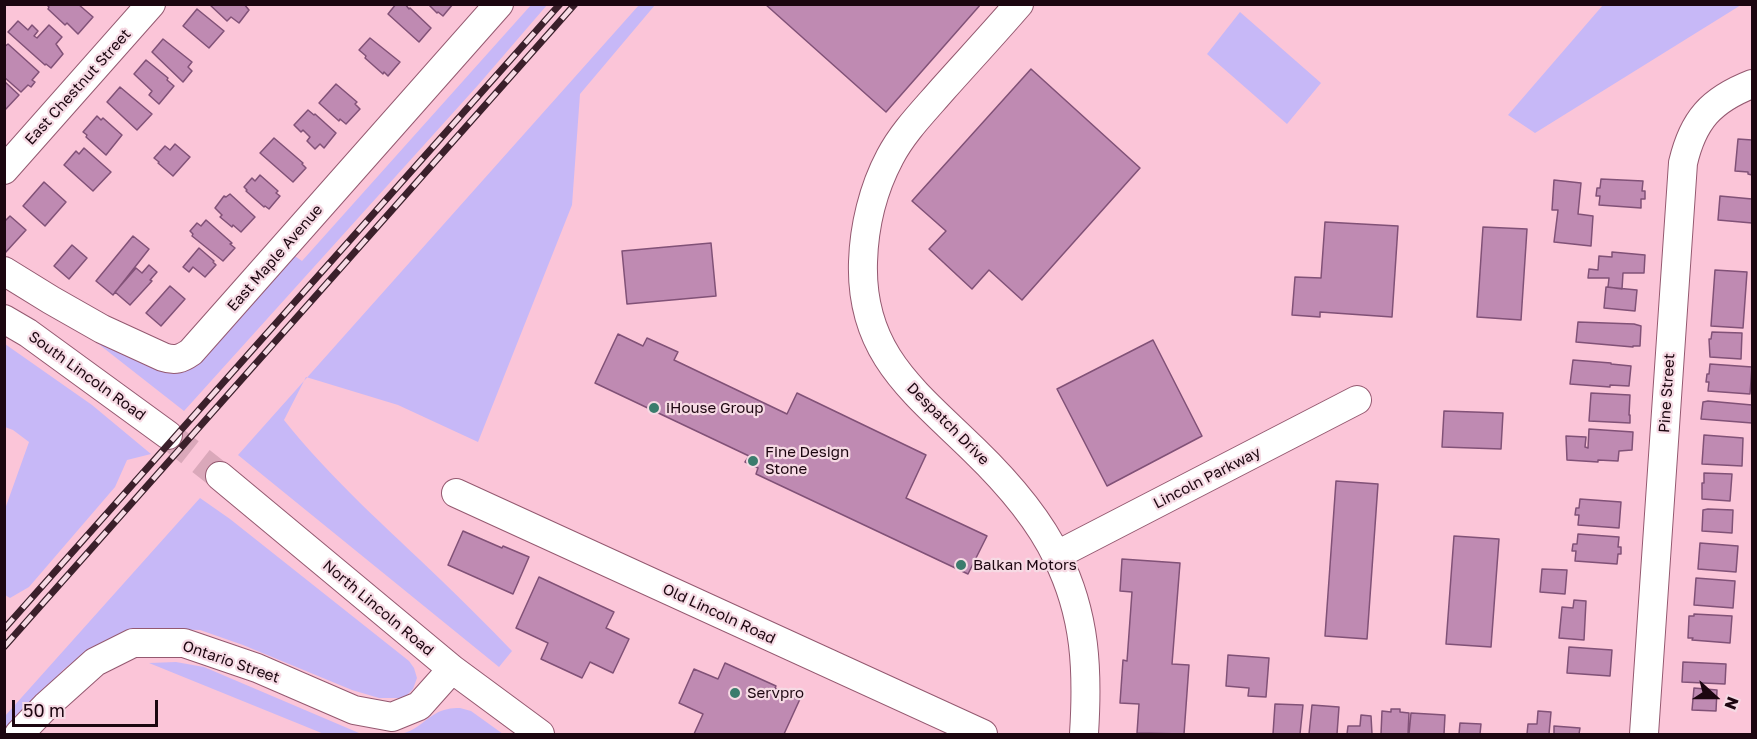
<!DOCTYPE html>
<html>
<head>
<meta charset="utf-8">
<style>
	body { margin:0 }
	#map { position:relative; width:1757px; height:739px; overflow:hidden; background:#fbc5d8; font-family:"Golos Text",sans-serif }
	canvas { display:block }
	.frame { position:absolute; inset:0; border:6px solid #1c0610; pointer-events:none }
	.north { position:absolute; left:1685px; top:667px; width:60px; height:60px; -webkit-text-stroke:4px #f6dae4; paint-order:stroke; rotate:111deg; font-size:16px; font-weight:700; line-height:24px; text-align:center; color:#1c0610 }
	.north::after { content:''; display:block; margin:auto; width:21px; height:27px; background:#1c0610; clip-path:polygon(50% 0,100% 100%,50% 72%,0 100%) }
	.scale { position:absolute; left:12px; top:700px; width:146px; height:27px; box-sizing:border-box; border:3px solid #1c0610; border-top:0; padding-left:8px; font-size:18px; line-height:21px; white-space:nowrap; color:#1c0610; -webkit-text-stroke:4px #f6dae4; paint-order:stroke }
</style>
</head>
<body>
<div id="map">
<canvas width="1757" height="739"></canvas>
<div class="frame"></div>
<div class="north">N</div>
<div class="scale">50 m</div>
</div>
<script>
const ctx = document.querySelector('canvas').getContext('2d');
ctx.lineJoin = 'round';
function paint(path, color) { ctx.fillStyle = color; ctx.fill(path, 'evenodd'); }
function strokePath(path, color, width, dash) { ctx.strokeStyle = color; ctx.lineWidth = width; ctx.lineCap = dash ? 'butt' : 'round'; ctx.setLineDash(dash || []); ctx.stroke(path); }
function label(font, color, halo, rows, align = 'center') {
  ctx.font = font + ' "Golos Text",sans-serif'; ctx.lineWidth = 4.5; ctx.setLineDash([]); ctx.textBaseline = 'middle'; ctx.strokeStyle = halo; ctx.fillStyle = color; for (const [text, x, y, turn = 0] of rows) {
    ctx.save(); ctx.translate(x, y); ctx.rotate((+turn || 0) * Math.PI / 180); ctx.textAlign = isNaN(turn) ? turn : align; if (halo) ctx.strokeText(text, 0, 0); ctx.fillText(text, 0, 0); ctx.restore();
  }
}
paint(new Path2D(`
	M531 5H547L479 84 184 411 87 335 156 362 292 254 302 261Z
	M639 5H655L580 94 572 205 478 442 398 405 306 377 284 420C331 479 387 528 441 580 465 603 489 627 512 651L499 667 238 455Z
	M1603 5H1741L1535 133 1508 115Z
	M1240 12 1321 83 1287 124 1207 54Z
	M5 344 92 405 151 454 127 460 115 487 29 587 10 598 5 595V509L29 442 13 430 5 427Z
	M200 498 230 519 409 661 414 668 417 678 413 689 406 696 399 698H379L352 690 243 645 200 630 163 629 127 633 92 647 63 670 5 734V716Z
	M176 662 204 667 359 733 367 734H324L149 663Z
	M460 708 471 711 503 734H400C414 732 423 721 435 714 443 709 451 708 460 708Z`), '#c7b8f7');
const building = new Path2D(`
	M46 4H78L93 17 78 34 67 23 65 25 48 9 49 7Z
	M209 4H244L249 10 239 23 231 17 227 21Z
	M396 4H405L409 9 410 8 431 28 419 42 388 14Z
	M428 4H453L443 16 438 12 437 13Z
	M765 4H981L886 112Z
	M197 9 224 31 209 48 183 26Z
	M18 21 28 30 32 25 38 31 34 36 37 38 49 25 62 37 56 44 63 54 51 68 46 64 45 65 8 32Z
	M370 38 400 62 388 76 384 72 383 74 365 58 366 56 359 50Z
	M163 39 192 62 188 67 192 71 183 82 152 52Z
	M8 44 39 72 32 80 35 82 31 87 28 85 21 92 4 77V47Z
	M146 60 168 78 167 80 174 86 159 104 149 95 152 91 134 74Z
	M1031 69 1140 168 1022 300 989 270 972 289 929 249 946 231 912 201Z
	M4 81 19 95 4 111Z
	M336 84 357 102 355 104 360 109 346 124 340 119 339 121 319 103Z
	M120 87 152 114 137 130 107 102Z
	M308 110 314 115 315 114 336 133 324 148 320 144 315 149 307 141 310 137 303 130 301 132 294 125Z
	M97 116 101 120 103 118 122 135 106 155 86 137 87 135 83 132Z
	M274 138 303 163 302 164 306 168 293 182 260 153Z
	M1738 139 1752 140V175L1748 174V172L1735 171Z
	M175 144 190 157 173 176 158 163 159 162 154 158 165 146 170 150Z
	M84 148 111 172 93 191 64 165 76 151 79 154Z
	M260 175 278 191 276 193 280 196 269 209 265 206 264 207 246 191 247 190 244 187 252 178 255 181Z
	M1601 179 1643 181 1642 191H1645V199H1641V208L1599 205 1600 196H1596L1597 188H1600Z
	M1554 180 1581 183 1578 214 1593 216 1591 246 1554 242 1558 210H1552Z
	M44 182 66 202 45 226 23 206Z
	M230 194 255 217 241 232 233 225 232 227 220 217 222 215 215 208 224 196 226 197Z
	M1720 196 1752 199V223L1718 220Z
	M10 216 26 230 5 253 4 222Z
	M206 220 232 243 230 244 235 248 223 261 192 236 193 234 190 231 197 223 201 226Z
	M1325 222 1398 226 1392 317 1320 312V317L1292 315 1295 277 1321 278Z
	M1483 227 1527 229 1521 320 1477 317Z
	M133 236 149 249 113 295 96 281Z
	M711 243 716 296 627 304 622 251Z
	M72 245 87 258 69 279 54 266Z
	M199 248 214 261 213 262 216 265 205 277 193 267 189 272 183 267Z
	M1612 252 1645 255 1644 273H1623L1622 289 1608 287 1609 278H1588L1589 269 1598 270 1599 256 1612 257Z
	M149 265 157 272 150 280 152 281 130 305 115 292 136 268 142 273Z
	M1715 270 1747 272 1743 328 1711 326Z
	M170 286 185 299 161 326 146 313Z
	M1606 287 1637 290 1635 311 1604 308Z
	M1578 322 1634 324 1641 326 1640 346H1633V347L1576 342Z
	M1712 332 1742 333 1741 359 1710 357 1709 339H1711Z
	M618 334 643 346 647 338 678 352 674 360 787 414 797 393 926 455 906 498 987 536 968 574 756 474 758 468 745 462 749 456 595 383Z
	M1153 340 1202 436 1107 486 1057 389Z
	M1573 360 1611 363V364L1631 366 1629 386 1610 385V387L1570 384Z
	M1710 364 1752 367 1750 394 1708 391 1709 382H1706L1707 374H1709Z
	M1591 393 1630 395 1629 415H1630V423L1589 421Z
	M1708 401 1752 405V423L1701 419 1703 402Z
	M1444 411 1503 413 1501 449 1442 447Z
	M1589 429 1633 432 1632 450 1619 451 1618 461 1598 460V462L1567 460 1566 436 1586 437 1585 447 1588 448Z
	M1704 435 1743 438 1742 466 1702 464Z
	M1704 473 1732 474 1730 501 1702 499V483H1704Z
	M1336 481 1378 484 1367 639 1325 636Z
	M1580 499 1621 502 1619 528 1578 525 1579 515H1575L1576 508H1579Z
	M1708 509 1733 510 1732 533 1702 531 1703 510Z
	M463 531 502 548 503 546 529 557 513 594 448 565Z
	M1578 534 1619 537 1618 547H1621V554H1618L1617 564 1575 561 1576 551H1572L1573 544H1577Z
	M1454 536 1499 539 1491 647 1446 644Z
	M1700 543 1738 546 1736 572 1698 569Z
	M1122 559 1180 563 1172 664 1189 665 1184 734 1137 733 1139 704 1120 703 1123 660 1127 661 1132 592 1120 591Z
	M1542 569 1567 570 1565 594 1540 592Z
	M539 577 614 612 606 628 629 639 613 673 590 662 582 678 541 659 548 643 516 628Z
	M1696 578 1735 581 1733 608 1694 605Z
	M1574 600 1586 601 1584 640 1559 638 1562 607 1573 608Z
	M1694 614 1732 616 1730 643 1692 640 1693 638H1688L1689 616H1694Z
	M1569 647 1612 650 1610 676 1567 673Z
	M1228 655 1269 658 1266 697 1248 696 1249 688 1226 686Z
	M1683 662 1726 664 1725 684 1682 682Z
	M725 663 776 686 775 688 800 699 784 734H694L703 714 679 703 694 669 718 679Z
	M1694 688 1717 690 1716 711 1692 710Z
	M1275 704 1303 705 1300 734H1273Z
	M1312 705 1339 707 1337 734H1309Z
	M1391 709H1400V712L1409 713 1408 734H1381L1382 711 1391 712Z
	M1538 711 1551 712 1549 734H1527L1528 724H1537Z
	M1411 713 1445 715 1444 734H1409Z
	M1361 715 1371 716 1372 734H1347L1348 726H1360Z
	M1460 723 1481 724 1480 734H1459Z
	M1554 726 1580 728 1579 734H1554Z`);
paint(building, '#bf8ab2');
strokePath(building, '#815177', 1.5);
strokePath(new Path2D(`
	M168 435 220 476`), '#daa8ba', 28, [28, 14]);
const minor = new Path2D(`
	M1019 4C994 33 968 61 943 89 924 111 903 132 890 157 873 189 864 227 863 262 860 354 915 392 974 450 1006 481 1038 517 1057 557 1086 615 1088 671 1084 734
	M4 170 151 4
	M4 271 51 300 102 329 163 357C175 361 181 359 191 352L499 4
	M4 319 28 333 168 435
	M220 476 452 669 540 734
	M456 493 983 734
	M1057 555 1357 400
	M19 734 46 706 95 662 133 643H184L257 668 354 710 392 717 419 706 452 669
	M1644 734 1683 163C1693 120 1711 100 1752 84`);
strokePath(minor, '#945970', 30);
strokePath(minor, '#fff', 28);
const rail = new Path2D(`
	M4 629 560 4
	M4 647 575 4`);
strokePath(rail, '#3b202b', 7);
strokePath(rail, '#f6dae4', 4.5, [14]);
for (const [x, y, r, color] of [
	[654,408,6,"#3b7c6d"],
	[753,461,6,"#3b7c6d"],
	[961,565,6,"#3b7c6d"],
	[735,693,6,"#3b7c6d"]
]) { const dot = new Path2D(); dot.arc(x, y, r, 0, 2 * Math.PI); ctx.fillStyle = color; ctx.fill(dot); strokePath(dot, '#f6dae4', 2); }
label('15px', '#1c0610', '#f6dae4', [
	["East Chestnut Street",78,87,-48],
	["East Maple Avenue",275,258,-49],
	["South Lincoln Road",87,376,36],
	["Pine Street",1667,393,-86],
	["Despatch Drive",948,424,45],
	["Lincoln Parkway",1207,478,-27],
	["North Lincoln Road",378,608,40],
	["Old Lincoln Road",719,614,25],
	["Ontario Street",231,662,19]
]);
label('15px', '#1c0610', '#f6dae4', [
	["iHouse Group",666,408],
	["Fine Design",765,452],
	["Stone",765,469],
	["Balkan Motors",973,565],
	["Servpro",747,693]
], 'left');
</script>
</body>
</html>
